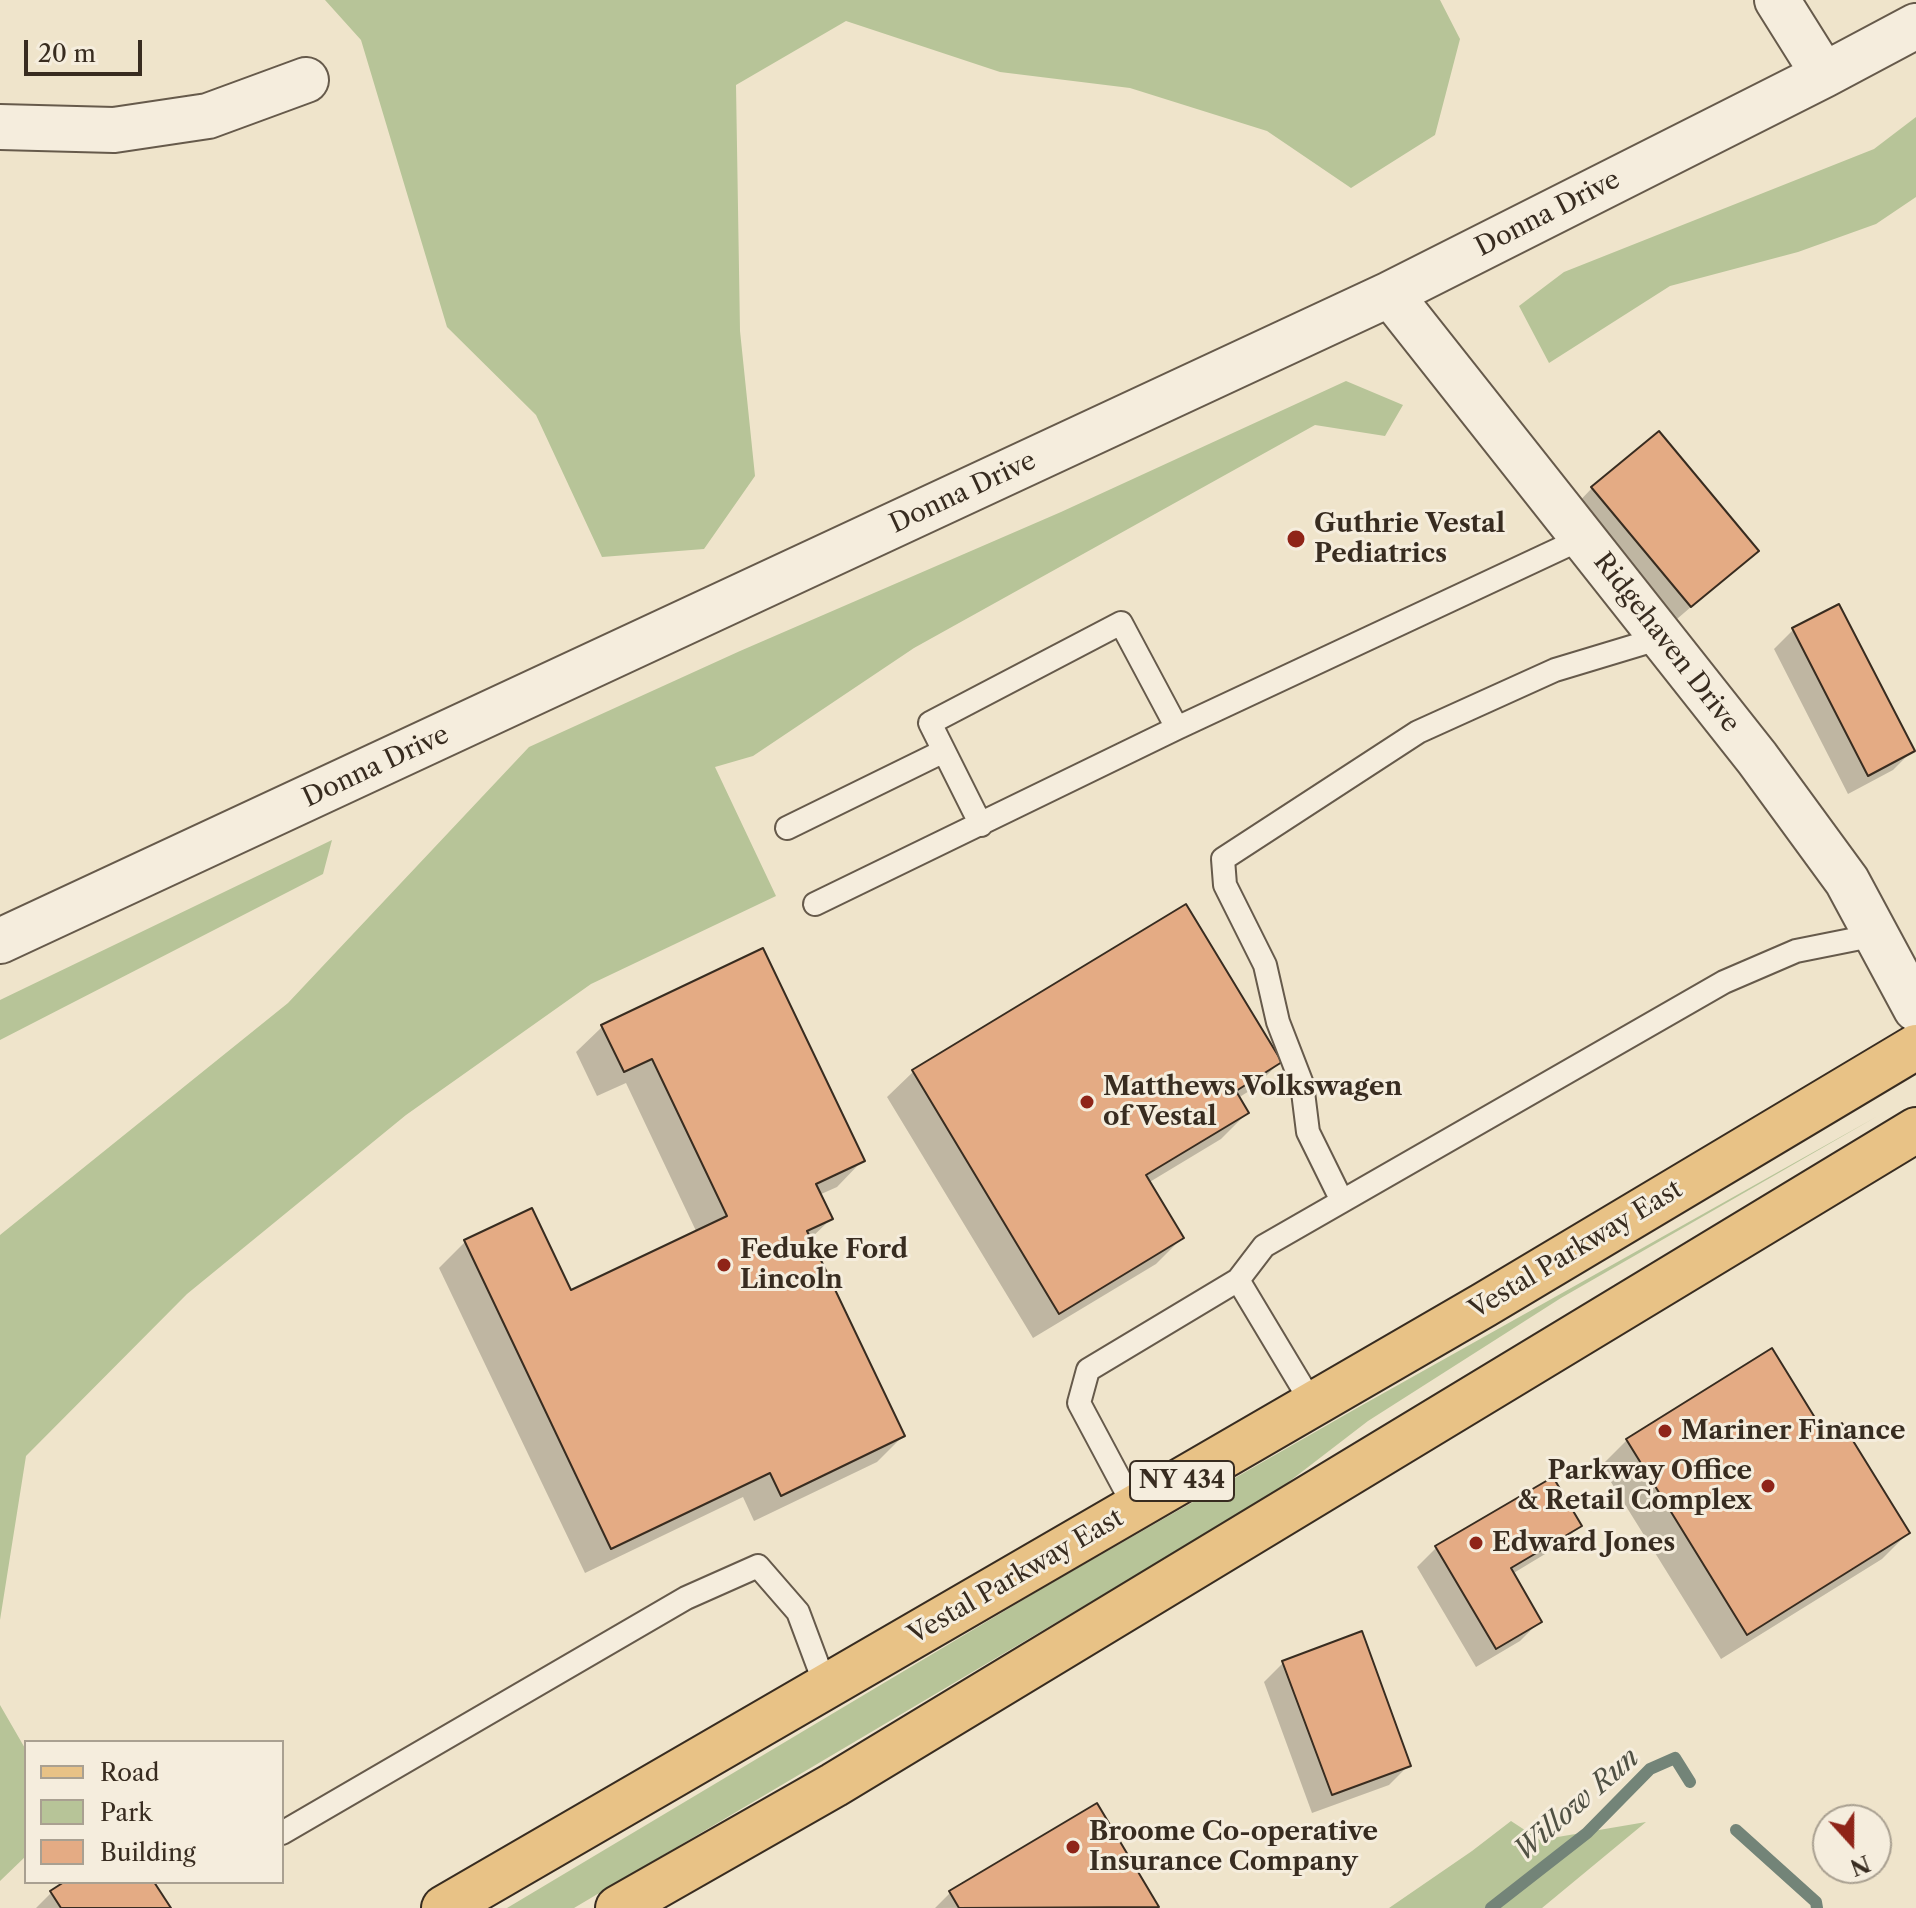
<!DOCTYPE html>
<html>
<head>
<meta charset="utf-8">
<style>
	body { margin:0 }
	#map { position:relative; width:1916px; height:1908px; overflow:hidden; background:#efe4cb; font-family:"Libre Caslon Text",serif }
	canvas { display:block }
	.legend { position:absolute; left:24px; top:1740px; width:260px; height:144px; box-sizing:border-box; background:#f5eddd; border:2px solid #a9a091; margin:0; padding:10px 14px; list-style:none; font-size:24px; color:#382c20 }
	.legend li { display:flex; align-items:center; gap:16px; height:40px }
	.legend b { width:40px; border:2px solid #a9a091 }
	.north { position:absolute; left:1812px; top:1804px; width:80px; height:80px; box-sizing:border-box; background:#f5eddd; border:2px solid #a9a091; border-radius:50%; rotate:159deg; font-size:22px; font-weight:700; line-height:32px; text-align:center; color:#382c20 }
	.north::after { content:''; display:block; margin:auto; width:28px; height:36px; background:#8f2418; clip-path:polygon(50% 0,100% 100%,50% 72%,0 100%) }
	.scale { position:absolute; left:24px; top:40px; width:118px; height:36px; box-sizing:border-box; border:4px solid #382c20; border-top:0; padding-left:10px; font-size:24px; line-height:28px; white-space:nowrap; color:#382c20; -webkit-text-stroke:6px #f5eddd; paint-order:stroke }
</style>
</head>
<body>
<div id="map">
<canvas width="1916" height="1908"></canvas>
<ul class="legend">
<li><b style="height:10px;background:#e8c286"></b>Road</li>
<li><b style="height:22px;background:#b7c498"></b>Park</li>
<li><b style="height:22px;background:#e4ab84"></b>Building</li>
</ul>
<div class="north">N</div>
<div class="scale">20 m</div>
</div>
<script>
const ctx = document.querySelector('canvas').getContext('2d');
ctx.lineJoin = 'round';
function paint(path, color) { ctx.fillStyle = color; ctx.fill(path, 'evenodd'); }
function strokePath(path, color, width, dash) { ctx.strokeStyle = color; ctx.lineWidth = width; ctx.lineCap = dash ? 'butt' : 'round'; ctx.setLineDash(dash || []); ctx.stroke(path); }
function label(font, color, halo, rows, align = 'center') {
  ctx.font = font + ' "Libre Caslon Text",serif'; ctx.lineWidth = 6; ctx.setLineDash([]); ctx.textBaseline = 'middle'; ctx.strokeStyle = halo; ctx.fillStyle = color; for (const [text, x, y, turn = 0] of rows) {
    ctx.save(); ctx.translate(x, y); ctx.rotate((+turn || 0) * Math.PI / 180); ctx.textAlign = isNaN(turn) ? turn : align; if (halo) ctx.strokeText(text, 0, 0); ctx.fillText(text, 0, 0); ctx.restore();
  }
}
paint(new Path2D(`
	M325 0H1440L1460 39 1435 135 1351 188 1267 131 1130 88 1000 72 846 21 736 85 740 331 755 476 704 549 602 557 536 415 447 327 361 40Z
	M1916 117V197L1876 224 1798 252 1670 286 1549 363 1519 306 1564 272 1874 149Z
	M1346 381 1403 405 1385 436 1315 425 914 648 753 756 715 767 776 896 591 984 406 1115 187 1294 26 1456 0 1620V1235L288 1003 529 747 740 651 1061 512Z
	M332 840 323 874 0 1040V1000Z
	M1876 1117 1561 1298 1368 1421 1273 1494 574 1908H507L1048 1585 1357 1408Z
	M0 1705 26 1750V1856L0 1881Z
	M1511 1821 1540 1840 1646 1822 1542 1908H1389L1472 1851Z`), '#b7c498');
paint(new Path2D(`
	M1592 488 1756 551 1670 625 1573 508Z
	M1793 630 1912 751 1893 770 1848 794 1774 649Z
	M602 1027 862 1161 837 1187 819 1195 831 1219 809 1240 903 1436 877 1462 754 1521 743 1497 585 1573 439 1268 465 1242 531 1211 570 1293 697 1233 626 1083 597 1096 576 1052Z
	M1280 1062 1254 1088 1238 1098 1247 1113 1221 1139 1148 1183 1182 1238 1156 1264 1033 1338 887 1097 913 1072Z
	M1824 1437 1908 1533 1882 1559 1721 1659 1601 1466 1627 1440Z
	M1579 1526 1560 1545 1512 1574 1540 1621 1520 1641 1476 1667 1417 1567 1437 1547Z
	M1284 1662 1409 1765 1389 1785 1312 1813 1264 1682Z
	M68 1882H152L169 1908H36L52 1892Z
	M950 1893 1156 1907 935 1908Z`), '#0003');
strokePath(new Path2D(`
	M1736 1830 1816 1902 1817 1908
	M1491 1908 1587 1833 1650 1769 1675 1758 1690 1782`), '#738478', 12);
const building = new Path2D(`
	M1659 431 1759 551 1691 607 1591 487Z
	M1839 604 1915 751 1868 776 1792 628Z
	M1186 904 1282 1062 1236 1091 1249 1113 1146 1175 1184 1238 1059 1314 912 1070Z
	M763 948 865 1161 816 1184 833 1219 807 1231 905 1436 781 1496 770 1473 611 1549 464 1240 532 1208 571 1290 727 1216 652 1059 624 1072 601 1025Z
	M1772 1348 1825 1434 1842 1423 1910 1533 1747 1635 1626 1439Z
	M1553 1477 1582 1526 1511 1568 1542 1622 1496 1649 1435 1546Z
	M1362 1631 1411 1766 1332 1795 1282 1661Z
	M1097 1803 1159 1907 959 1908 949 1891Z
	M64 1882H154L171 1908H61L50 1891Z`);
paint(building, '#e4ab84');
strokePath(building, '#382c20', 2);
const service = new Path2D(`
	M981 825 930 723 1121 623 1177 728
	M787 828 944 751
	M815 904 1177 728 1583 538
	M1342 1201 1308 1132 1302 1084 1278 1022 1265 965 1225 885 1223 859 1418 732 1555 670 1661 638
	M1238 1280 1313 1405
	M1135 1508 1079 1403 1088 1370 1238 1280 1264 1246 1724 982 1796 951 1876 935
	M282 1833 686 1598 758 1566 798 1612 826 1687`);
const minor = new Path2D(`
	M1777 0 1824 75
	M0 127 114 130 208 116 306 80
	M1390 294 1757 758 1847 881 1916 1009
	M0 941 1390 294 1824 75 1916 26`);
const primary = new Path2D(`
	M444 1908 1484 1305 1916 1047
	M618 1908 834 1785 1916 1130`);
strokePath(service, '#665a4b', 26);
strokePath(minor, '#665a4b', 48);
strokePath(primary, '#382c20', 48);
strokePath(service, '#f5eddd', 22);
strokePath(minor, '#f5eddd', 44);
strokePath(primary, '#e8c286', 44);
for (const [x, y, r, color] of [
	[1296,539,10,"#8f2418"],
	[1087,1102,8,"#8f2418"],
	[724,1265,8,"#8f2418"],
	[1665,1431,8,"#8f2418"],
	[1768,1486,8,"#8f2418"],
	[1476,1543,8,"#8f2418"],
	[1073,1847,8,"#8f2418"]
]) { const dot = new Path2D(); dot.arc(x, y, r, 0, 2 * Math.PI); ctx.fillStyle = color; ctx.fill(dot); strokePath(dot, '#f5eddd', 3); }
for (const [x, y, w] of [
	[1182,1481,104]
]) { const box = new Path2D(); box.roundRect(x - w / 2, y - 20, w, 40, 6); ctx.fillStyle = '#f5eddd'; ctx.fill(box); strokePath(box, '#382c20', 2); }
label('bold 24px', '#382c20', null, [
	["NY 434",1182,1481]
]);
label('26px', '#382c20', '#f5eddd', [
	["Donna Drive",1548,214,-27],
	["Donna Drive",963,493,-25],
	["Ridgehaven Drive",1666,643,52],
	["Donna Drive",376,767,-25],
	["Vestal Parkway East",1576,1250,-31],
	["Vestal Parkway East",1016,1577,-30]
]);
label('bold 26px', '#382c20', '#f5eddd', [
	["Guthrie Vestal",1314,524],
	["Pediatrics",1314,554],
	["Matthews Volkswagen",1103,1087],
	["of Vestal",1103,1117],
	["Feduke Ford",740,1250],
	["Lincoln",740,1280],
	["Mariner Finance",1681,1431],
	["Parkway Office",1752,1471,"right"],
	["& Retail Complex",1752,1501,"right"],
	["Edward Jones",1492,1543],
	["Broome Co-operative",1089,1832],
	["Insurance Company",1089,1862]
], 'left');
label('italic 28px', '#505144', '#f5eddd', [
	["Willow Run",1577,1805,-41]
]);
</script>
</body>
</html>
